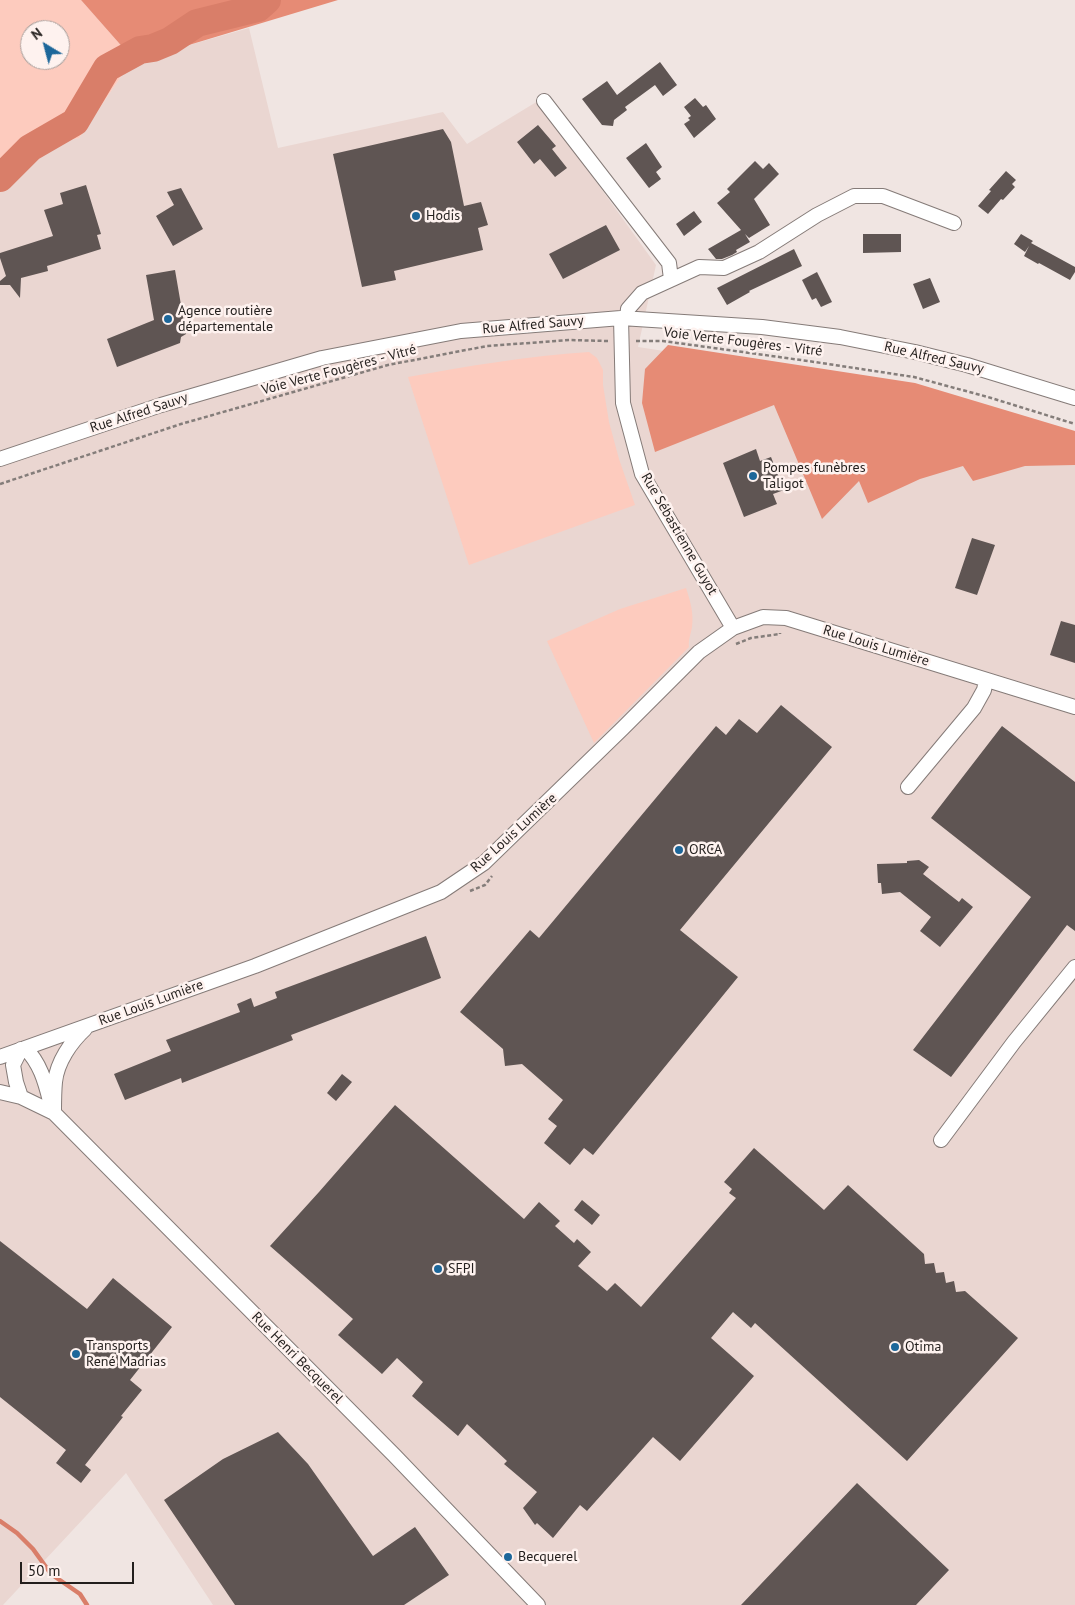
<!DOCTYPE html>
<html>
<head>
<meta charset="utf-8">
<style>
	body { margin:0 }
	#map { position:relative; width:1075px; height:1605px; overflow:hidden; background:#f0e5e2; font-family:"PT Sans",sans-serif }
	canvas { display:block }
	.north { position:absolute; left:20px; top:20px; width:50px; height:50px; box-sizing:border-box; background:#fef2ef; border:1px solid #a69e9b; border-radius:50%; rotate:323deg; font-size:14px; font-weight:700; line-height:20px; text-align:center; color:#231f1d }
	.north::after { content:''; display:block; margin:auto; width:18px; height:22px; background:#1d679a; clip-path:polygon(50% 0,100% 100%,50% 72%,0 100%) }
	.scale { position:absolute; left:20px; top:1562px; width:114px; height:22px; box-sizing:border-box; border:2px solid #231f1d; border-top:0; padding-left:6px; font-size:15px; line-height:18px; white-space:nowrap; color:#231f1d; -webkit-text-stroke:4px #fef2ef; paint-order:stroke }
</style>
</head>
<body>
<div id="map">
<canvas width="1075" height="1605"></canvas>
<div class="north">N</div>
<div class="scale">50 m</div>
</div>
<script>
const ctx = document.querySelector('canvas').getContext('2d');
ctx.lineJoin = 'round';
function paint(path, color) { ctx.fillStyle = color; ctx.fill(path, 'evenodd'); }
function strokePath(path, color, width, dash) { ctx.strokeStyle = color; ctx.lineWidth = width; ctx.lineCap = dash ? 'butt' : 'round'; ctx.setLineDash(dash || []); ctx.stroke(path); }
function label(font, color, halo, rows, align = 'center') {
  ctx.font = font + ' "PT Sans",sans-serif'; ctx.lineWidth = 5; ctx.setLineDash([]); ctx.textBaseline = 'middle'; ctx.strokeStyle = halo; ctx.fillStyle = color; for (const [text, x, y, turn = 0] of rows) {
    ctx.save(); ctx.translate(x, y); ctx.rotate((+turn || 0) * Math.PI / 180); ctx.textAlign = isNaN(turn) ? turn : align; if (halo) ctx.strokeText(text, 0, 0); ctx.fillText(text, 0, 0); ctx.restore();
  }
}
paint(new Path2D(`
	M249 28 278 148 443 112 467 144 538 101 656 265 638 347 918 390 1075 439V1605H213L126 1473 3 1605H0V189L3 188 30 148 79 138 133 59 179 48Z`), '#ead6d1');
paint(new Path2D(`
	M0 0H81L133 59 79 138 30 148 3 189H0ZM30 30H60V60H30Z
	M589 352 597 358 603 370V385L609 422 619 459 635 505 469 565 408 377C468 366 528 356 589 352Z
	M686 588C690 600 694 613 692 627 691 634 688 640 689 647L594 743 547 641 620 609Z`), '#fdcbbe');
paint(new Path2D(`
	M81 0H338L179 48 133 59Z
	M668 345 915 383 1075 431V465L1025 466 973 481 963 466 920 479 868 503 859 481 822 519 774 405 655 452 642 403 645 369Z`), '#e68b75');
strokePath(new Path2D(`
	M0 1521 17 1533 33 1549 51 1574 80 1594 87 1605`), '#d97e69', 4.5);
strokePath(new Path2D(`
	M0 178 30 148 75 122 107 68 140 50 153 48 170 41 197 23 258 8 267 0`), '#d97e69', 28);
paint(new Path2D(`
	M660 62 677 85 663 96 655 85 625 107 627 110 614 120 613 126 602 125 582 99 607 81 617 95Z
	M695 98 703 107 706 105 716 119 694 138 684 124 690 120 688 118 691 116 684 107Z
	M538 125 556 146 552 149 567 168 555 177 540 159 534 164 517 142Z
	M443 129 451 142 464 206 481 202 488 225 478 228 483 250 394 271 396 280 362 287 333 154Z
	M646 143 662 167 656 172 661 179 649 188 626 158Z
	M755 161 763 169 769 163 779 174 754 199 770 225 749 238 745 234 750 242 736 250 737 252 732 255 722 259H716L708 249 741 230 717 203 730 192 727 189Z
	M1006 171 1016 180 1012 184 1015 187 1003 200 1001 199 988 214 978 206 991 191 989 190Z
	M86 185 101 234 97 235 101 249 47 266 48 271 21 278 20 298 10 285H0V281L6 276 0 258V253L53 236 44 210 63 204 60 193Z
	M181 188 203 229 173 246 156 216 174 205 167 192Z
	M694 211 702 222 684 236 676 224Z
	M606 225 620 250 563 279 549 254Z
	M863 234H901V252L863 253Z
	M1021 234 1033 241 1031 243 1075 267V272L1070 280 1039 263 1038 264 1024 256 1029 246 1025 252 1014 244Z
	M794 249 802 266 749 291 750 292 727 305 717 288Z
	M175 270 186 334 181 337 180 343 117 367 107 339 154 320 146 275Z
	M817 272 832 302 821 307 816 298 812 300 802 280Z
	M930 278 940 302 923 309 913 284Z
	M756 449 760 461 771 457 784 490 773 494 777 504 744 517 723 463Z
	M972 538 995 545 977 595 955 588Z
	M1061 621 1075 625V663L1050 655Z
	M781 705 832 747 680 930 738 977 593 1155 584 1148 570 1165 544 1143 557 1126 548 1119 563 1100 522 1064 505 1066 503 1049 460 1012 530 930 539 938 716 726 726 735 739 719 757 733Z
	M1002 726 1075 782V931L1067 925 951 1077 913 1050 1031 897 931 818Z
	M919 860 929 867 923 874 959 902 962 898 973 907 940 947 920 931 931 917 900 892 882 894 881 883H878L877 864 907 863V861Z
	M426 936 441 978 291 1035 293 1040 182 1083 181 1078 125 1100 114 1074 171 1051 166 1040 240 1012 237 1004 251 998 254 1007 277 998 275 992Z
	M342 1074 352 1082 336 1101 327 1093Z
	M395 1105 524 1219 539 1202 560 1221 555 1226 574 1243 577 1239 591 1252 578 1266 607 1291 615 1283 641 1307 736 1198 729 1193 732 1189 724 1182 754 1148 824 1210 848 1185 924 1254 925 1264 934 1263 936 1273 944 1272 946 1283 954 1281 956 1292 965 1291 1018 1338 907 1461 755 1323 751 1328 733 1312 711 1338 754 1376 680 1461 653 1437 587 1511 580 1505 553 1538 537 1523 535 1525 523 1508 537 1492 504 1464 507 1461 467 1424 458 1436 412 1396 423 1382 397 1358 382 1374 338 1335 353 1319 270 1246 319 1192Z
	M582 1200 600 1215 592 1225 574 1210Z
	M0 1241 87 1309 113 1278 172 1327 130 1380 142 1390 121 1416 123 1417 85 1465 91 1470 81 1483 56 1463 66 1450 0 1397Z
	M278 1432 308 1464 373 1556 415 1527 449 1575 404 1605H235L164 1500 223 1459Z
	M857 1483 949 1570 916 1605H741Z`), '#5f5553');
const street = new Path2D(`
	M544 101 669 263 671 279
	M621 318 623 403 642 474 733 628
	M627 318 628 309 642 293 699 267 724 268 759 252 817 215 854 196H883L954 223
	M0 459 161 405 322 358 461 331 621 318 762 327 840 337 915 352 967 365 1075 398
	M908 787 974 708 984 690 986 680
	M25 1048C40 1063 45 1081 50 1101
	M21 1049 13 1065 16 1082 21 1097
	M0 1057 255 966 441 892 484 863 623 728 699 652 733 628 763 617 786 618 1075 707
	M0 1092 21 1097 54 1113 394 1455 538 1605
	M54 1113C54 1103 54 1092 55 1082 57 1062 71 1042 85 1029
	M941 1140 1014 1042 1075 967`);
strokePath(street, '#857b78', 16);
strokePath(new Path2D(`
	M636 341H663L808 361 914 377 988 397 1075 424
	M0 484 181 424 388 365 487 346 570 340 608 341
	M736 644 751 638 780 634V633
	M470 891 485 885 492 876`), '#847d7a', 2.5, [4, 2.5]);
strokePath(street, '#fff', 14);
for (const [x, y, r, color] of [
	[416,216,5,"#1d679a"],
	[168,319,5,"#1d679a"],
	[753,476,5,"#1d679a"],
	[679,850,5,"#1d679a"],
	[438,1269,5,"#1d679a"],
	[895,1347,5,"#1d679a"],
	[76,1354,5,"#1d679a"],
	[508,1557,5,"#1d679a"]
]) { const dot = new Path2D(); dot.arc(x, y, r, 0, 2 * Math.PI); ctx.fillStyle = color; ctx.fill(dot); strokePath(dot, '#fef2ef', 2); }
label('14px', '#231f1d', '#fef2ef', [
	["Hodis",426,216],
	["Agence routière",178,311],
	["départementale",178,327],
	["Pompes funèbres",763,468],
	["Taligot",763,484],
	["ORCA",689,850],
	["SFPI",448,1269],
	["Transports",86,1346],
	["René Madrias",86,1362],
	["Otima",905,1347],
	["Becquerel",518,1557]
], 'left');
label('14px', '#231f1d', '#fef2ef', [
	["Rue Alfred Sauvy",533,325,-5],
	["Voie Verte Fougères - Vitré",743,342,7],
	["Rue Alfred Sauvy",934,358,13],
	["Voie Verte Fougères - Vitré",339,370,-15],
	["Rue Alfred Sauvy",139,413,-18],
	["Rue Sébastienne Guyot",679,534,60],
	["Rue Louis Lumière",876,646,17],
	["Rue Louis Lumière",514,833,-42],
	["Rue Louis Lumière",151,1003,-20],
	["Rue Henri Becquerel",297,1358,45]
]);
</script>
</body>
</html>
